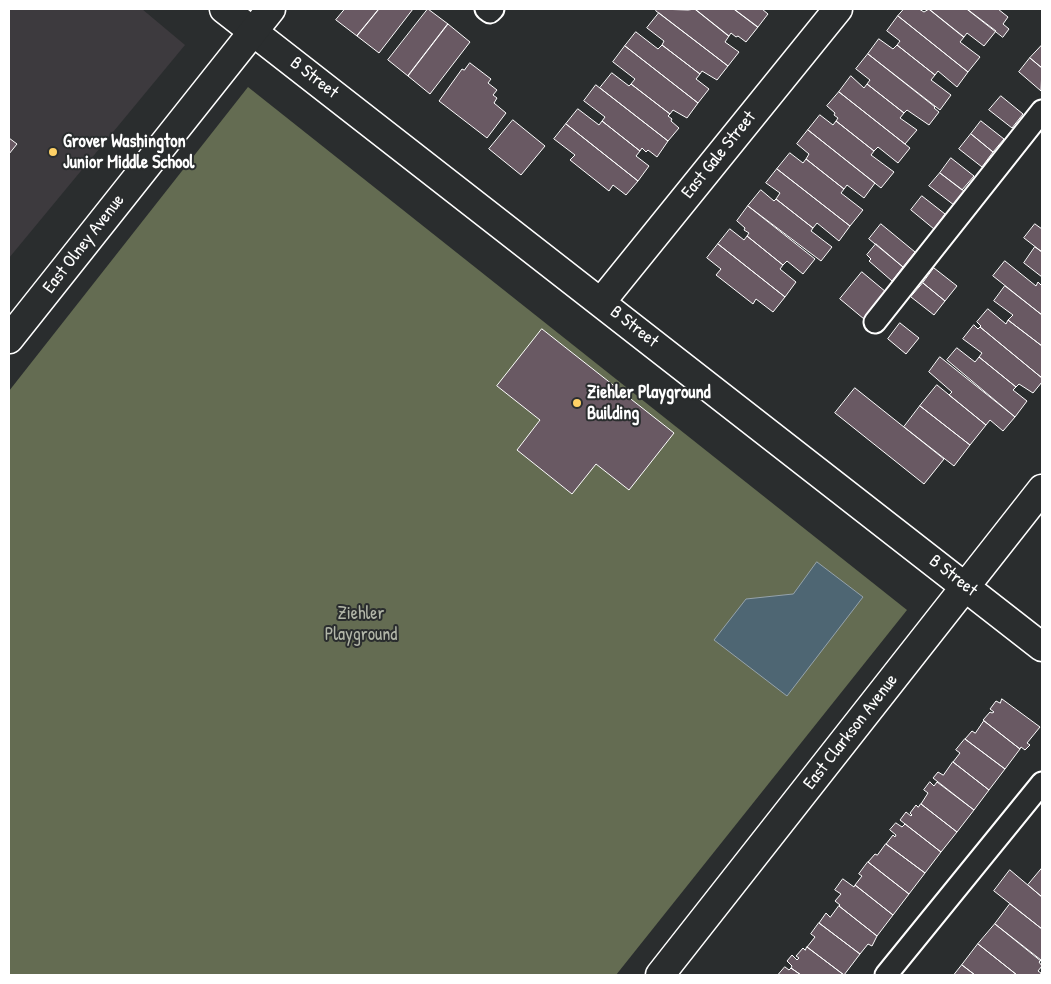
<!DOCTYPE html>
<html>
<head>
<meta charset="utf-8">
<style>
	body { margin:0 }
	#map { position:relative; width:1051px; height:984px; overflow:hidden; background:#2a2d2e; font-family:"Patrick Hand",sans-serif }
	canvas { display:block }
	.frame { position:absolute; inset:0; border:10px solid #fff; pointer-events:none }
</style>
</head>
<body>
<div id="map">
<canvas width="1051" height="984"></canvas>
<div class="frame"></div>
</div>
<script>
const ctx = document.querySelector('canvas').getContext('2d');
ctx.lineJoin = 'round';
function paint(path, color) { ctx.fillStyle = color; ctx.fill(path, 'evenodd'); }
function strokePath(path, color, width, dash) { ctx.strokeStyle = color; ctx.lineWidth = width; ctx.lineCap = dash ? 'butt' : 'round'; ctx.setLineDash(dash || []); ctx.stroke(path); }
function label(font, color, halo, rows, align = 'center') {
  ctx.font = font + ' "Patrick Hand",sans-serif'; ctx.lineWidth = 4; ctx.setLineDash([]); ctx.textBaseline = 'middle'; ctx.strokeStyle = halo; ctx.fillStyle = color; for (const [text, x, y, turn = 0] of rows) {
    ctx.save(); ctx.translate(x, y); ctx.rotate((+turn || 0) * Math.PI / 180); ctx.textAlign = isNaN(turn) ? turn : align; if (halo) ctx.strokeText(text, 0, 0); ctx.fillText(text, 0, 0); ctx.restore();
  }
}
paint(new Path2D(`
	M9 9H142L185 45 9 258Z`), '#3d3a3e');
paint(new Path2D(`
	M248 87 907 610 616 975H9V391Z`), '#646c52');
const water = new Path2D(`
	M817 562 863 597 787 696 714 640 746 599 793 594Z`);
paint(water, '#4e6673');
strokePath(water, '#95a3ab', 1);
const building = new Path2D(`
	M345 9H379L357 36 336 20Z
	M379 9H413L379 53 357 36Z
	M428 9 448 24 408 76 388 60Z
	M657 9 688 10 695 9 729 36 725 42 739 52 728 66 656 11Z
	M695 9H734L758 27 746 42 738 36 736 37 731 33 729 36Z
	M734 9H762L768 14 758 27Z
	M904 9H919L924 12 929 9 964 37 960 42 980 57 968 72 898 16Z
	M929 9H967L996 31 984 46 967 33 964 37Z
	M967 9H998L1008 17 1003 24 1009 29 1003 37Z
	M659 13 728 66 717 80 702 71 700 74 662 45 664 41 647 28Z
	M898 16 968 72 957 87 938 71 935 75 897 45 900 41 887 31Z
	M448 24 470 42 430 94 408 76Z
	M636 32 658 49 662 45 700 74 696 79 709 89 698 103 625 46Z
	M879 39 893 49 897 45 935 75 931 80 951 95 940 110 868 54Z
	M1042 45V68L1030 58Z
	M625 46 698 103 687 118 673 110 670 114 631 84 635 79 613 62Z
	M868 54 935 107 934 108 939 112 929 125 907 110 904 113 867 84 870 80 856 69Z
	M1030 58 1042 68 1041 91 1019 72Z
	M470 63 491 79 488 83 497 90 493 95 497 98 494 103 506 113 487 138 439 101 462 69 464 70Z
	M612 73 629 86 631 84 670 114 668 116 672 119 671 121 679 128 668 141 600 88Z
	M851 76 864 88 867 84 904 113 900 118 917 130 905 144 839 92Z
	M596 85 668 141 657 157 648 150 646 152 642 148 640 151 602 121 605 117 584 101Z
	M839 92 910 148 898 163 878 147 874 151 836 121 838 118 834 115 835 113 827 106Z
	M1001 96 1023 114 1012 128 989 110Z
	M578 109 599 125 602 121 640 151 636 156 649 166 638 181 566 124Z
	M820 115 833 125 836 121 874 151 871 155 894 172 881 188 808 130Z
	M513 120 545 146 521 175 489 149Z
	M981 121 1004 139 993 152 971 134Z
	M566 124 638 181 626 195 613 185 609 191 570 160 575 155 554 139Z
	M808 130 875 183 864 198 847 185 844 189 806 159 809 154 797 144Z
	M971 134 993 152 982 167 959 149Z
	M9 138 17 144 9 154Z
	M790 153 803 163 806 159 844 189 841 193 863 210 850 226 777 169Z
	M951 158 974 176 962 190 940 173Z
	M777 169 850 226 839 241 817 223 813 228 776 199 780 193 766 183Z
	M940 173 964 191 954 205 929 186Z
	M761 190 774 201 776 199 813 228 811 231 832 247 821 261 748 206Z
	M922 196 945 214 934 229 911 210Z
	M748 206 815 259 803 274 787 261 783 265 747 236 749 233 744 230 745 228 737 221Z
	M881 224 915 252 903 267 869 239Z
	M1035 224 1042 229V252L1024 238Z
	M730 229 744 240 747 236 783 265 780 269 796 282 785 297 718 244Z
	M718 244 785 297 773 312 756 299 753 304 716 275 721 269 707 258Z
	M876 244 903 267 892 281 869 261 871 259 867 255Z
	M1035 247 1042 252V277L1024 263Z
	M1005 261 1036 286 1038 282 1042 286V315L993 276Z
	M934 268 957 286 945 301 923 283Z
	M862 272 886 292 864 319 840 299Z
	M923 283 945 301 934 315 911 297Z
	M1005 286 1042 315V346L1008 320 1013 315 994 301Z
	M988 309 1006 324 1008 320 1042 346V378L980 327 981 326 977 322Z
	M900 323 919 338 906 354 888 339Z
	M974 325 978 329 980 327 1042 378V382L1033 393 1019 384 1016 387 979 357 982 353 963 339Z
	M542 329 674 433 629 490 596 464 572 494 517 450 540 420 497 386Z
	M957 348 975 362 979 357 1016 387 1013 390 1027 401 1015 417 947 360Z
	M940 357 1015 417 1003 431 990 420 986 425 949 395 952 392 929 372Z
	M937 385 986 425 970 445 920 406Z
	M855 388 944 459 924 484 835 413Z
	M920 406 970 445 954 466 904 427Z
	M1002 699 1040 727 1027 743 1030 745 1025 750 1021 747 1020 749 983 720 990 712 992 713 994 712 990 709 996 701 1000 703Z
	M984 721 1020 749 1005 769 965 739 972 731 975 733Z
	M965 739 1005 769 989 790 953 762 960 753 956 750Z
	M953 762 989 790 974 810 933 778 938 772 943 775Z
	M930 782 934 786 937 782 974 810 957 832 921 804 928 793 924 790Z
	M921 804 957 832 941 852 900 820 906 812 911 816 912 815 910 813 916 805 918 807Z
	M896 823 902 827 905 824 941 852 925 873 886 844 893 835 895 837 896 835 890 830Z
	M886 844 925 873 909 894 868 862 875 854 877 855Z
	M868 862 909 894 893 915 855 885 862 876 859 874Z
	M1042 868V897L1028 885Z
	M1010 870 1042 897V929L994 891Z
	M843 879 854 887 855 885 893 915 877 936 839 906 840 905 835 901 841 894 835 890Z
	M1010 904 1042 929V962L995 924Z
	M839 906 877 936 872 946 868 944 860 954 819 923 826 913 830 917Z
	M819 923 860 954 844 975 807 947 815 937 811 934Z
	M995 924 1041 960 1039 962 1042 966 1038 971 1041 973 1040 975H1017L978 944Z
	M978 944 1017 975H975L962 965Z
	M807 947 844 975H801L791 968 792 966 787 961 792 955 797 960 799 958 796 956 803 948 805 950Z
	M962 965 975 975H954Z
	M785 967 789 970 791 968 801 975H781L779 974Z`);
paint(building, '#695963');
strokePath(building, '#fff', 1);
const lane = new Path2D(`
	M486 9 490 12 493 9
	M875 322 1042 111
	M886 975 1042 783`);
const street = new Path2D(`
	M224 9 1042 647
	M601 302 838 9
	M660 975 1042 489`);
const secondary = new Path2D(`
	M9 339 271 9`);
strokePath(lane, '#fff', 25);
strokePath(street, '#fff', 31);
strokePath(secondary, '#fff', 31);
strokePath(lane, '#2a2d2e', 21);
strokePath(street, '#2a2d2e', 28);
strokePath(secondary, '#2a2d2e', 28);
for (const [x, y, r, color] of [
	[53,152,5,"#ffd166"],
	[577,403,5,"#ffd166"]
]) { const dot = new Path2D(); dot.arc(x, y, r, 0, 2 * Math.PI); ctx.fillStyle = color; ctx.fill(dot); strokePath(dot, '#2a2d2e', 2); }
label('18px', '#fff', '#2a2d2e', [
	["B Street",314,78,38],
	["East Gale Street",719,155,-51],
	["East Olney Avenue",84,244,-52],
	["B Street",634,327,38],
	["B Street",953,576,38],
	["East Clarkson Avenue",851,732,-52]
]);
label('bold 18px', '#fff', '#2a2d2e', [
	["Grover Washington",63,142],
	["Junior Middle School",63,163],
	["Ziehler Playground",587,393],
	["Building",587,414]
], 'left');
label('18px', '#b2b6a8', '#2a2d2e', [
	["Ziehler",361,614],
	["Playground",361,635]
]);
</script>
</body>
</html>
